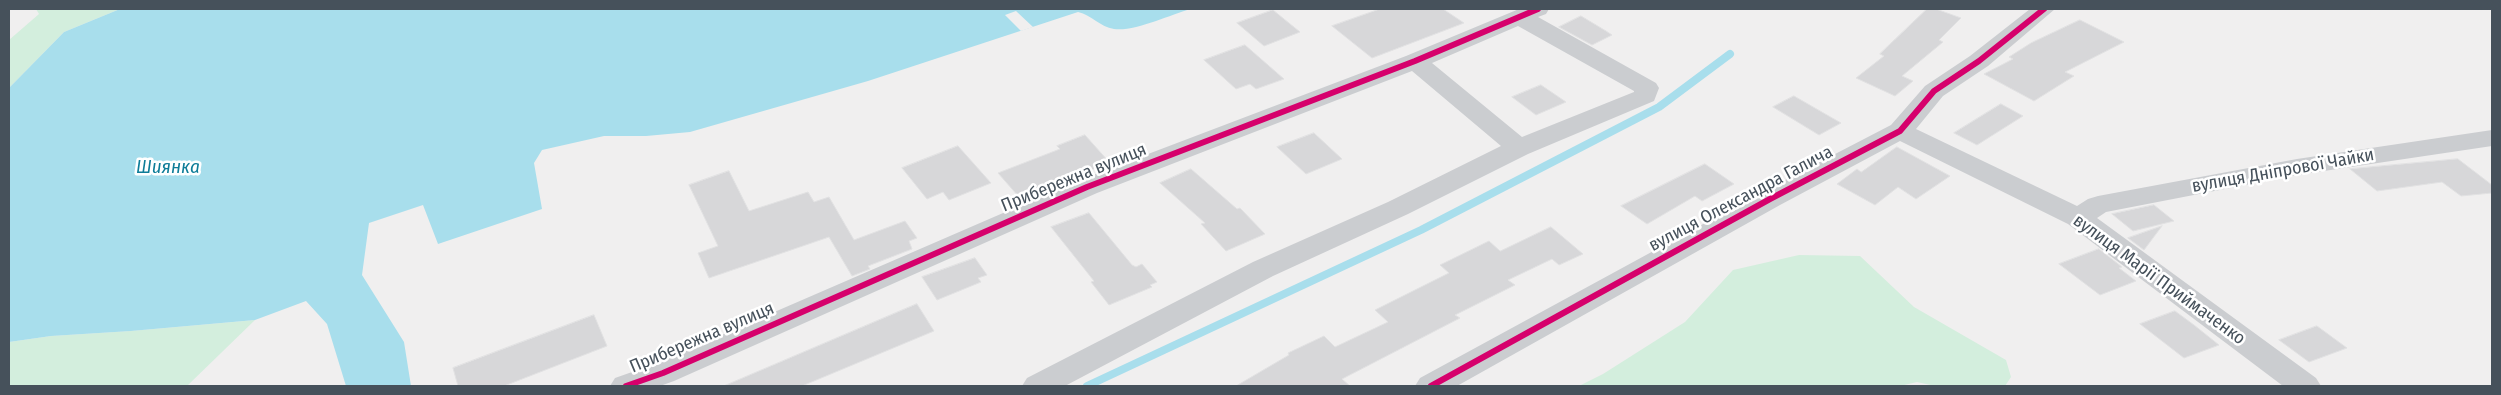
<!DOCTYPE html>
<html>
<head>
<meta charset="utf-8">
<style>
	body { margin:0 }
	#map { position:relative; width:2501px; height:395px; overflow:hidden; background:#f0efef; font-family:"Fira Sans Condensed",sans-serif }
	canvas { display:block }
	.frame { position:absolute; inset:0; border:10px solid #46515b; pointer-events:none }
</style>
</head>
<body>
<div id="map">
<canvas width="2501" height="395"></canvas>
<div class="frame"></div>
</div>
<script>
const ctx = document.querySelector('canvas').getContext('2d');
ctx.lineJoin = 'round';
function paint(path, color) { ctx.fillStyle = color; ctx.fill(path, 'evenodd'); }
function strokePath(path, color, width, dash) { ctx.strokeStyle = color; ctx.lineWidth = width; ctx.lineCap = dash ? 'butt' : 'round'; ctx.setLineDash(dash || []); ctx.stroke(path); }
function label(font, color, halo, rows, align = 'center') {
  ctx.font = font + ' "Fira Sans Condensed",sans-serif'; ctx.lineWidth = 5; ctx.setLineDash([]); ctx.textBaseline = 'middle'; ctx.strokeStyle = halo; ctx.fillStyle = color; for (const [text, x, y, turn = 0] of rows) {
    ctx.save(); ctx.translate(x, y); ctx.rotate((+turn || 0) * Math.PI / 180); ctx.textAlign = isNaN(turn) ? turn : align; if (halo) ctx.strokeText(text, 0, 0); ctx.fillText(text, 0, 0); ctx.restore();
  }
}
paint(new Path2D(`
	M36 9H120L64 32 9 88V40L39 14Z
	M1799 255 1860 256 1914 307 2006 360 2011 377 2005 386H1935L1917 382 1900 386H1579L1603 374 1685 322 1733 270Z
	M255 320 187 386H9V342L51 336 131 331Z`), '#d3eedd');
paint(new Path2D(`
	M120 9H1190C1170 15 1134 32 1114 29 1100 27 1092 15 1078 12L868 81 690 132 646 136H604L542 150 534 163 542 209 438 244 423 205 369 223 362 275 404 342 411 386H346L327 324 306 301 255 320 131 331 51 336 9 342V88L64 32Z`), '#a8deec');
paint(new Path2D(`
	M1016 11 1033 27 1021 31 1005 15Z`), '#f0efef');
strokePath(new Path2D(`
	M1087 386 1421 230 1659 107 1730 54`), '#a8deec', 8);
const building = new Path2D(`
	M1380 9H1443L1464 23 1372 58 1332 26Z
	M1927 9H1936L1961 18 1939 40 1943 42 1902 76 1913 81 1895 96 1856 78 1884 56 1880 54Z
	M1273 10 1300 32 1264 46 1237 23Z
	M1581 16 1606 31 1612 35 1592 45 1559 27Z
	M2080 20 2124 42 2065 72 2074 76 2034 101 1984 74 2013 59 2009 57 2031 43Z
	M1245 45 1284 79 1256 89 1250 84 1236 89 1204 60Z
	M1541 85 1566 102 1536 115 1512 97Z
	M1794 96 1841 123 1819 135 1773 107Z
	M2001 104 2023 116 1977 145 1954 133Z
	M1314 133 1342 159 1306 174 1277 147Z
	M1085 135 1110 163 1019 197 998 173 1060 149 1057 146Z
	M958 146 991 183 949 200 943 192 927 199 902 168Z
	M1897 147 1950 176 1916 199 1898 187 1875 205 1837 184 1857 169 1861 172Z
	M2458 159 2492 185V193L2461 196 2442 182 2377 191 2350 169Z
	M1705 164 1734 184 1702 201 1695 196 1647 224 1621 206Z
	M1191 169 1237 209 1240 208 1265 234 1226 251 1201 224 1205 223 1160 183Z
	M729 171 749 211 808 192 814 202 829 197 854 240 905 221 917 238 909 241 912 249 868 266 870 269 852 276 829 237 709 278 698 253 718 246 689 185Z
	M2154 205 2174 221 2133 231 2112 214Z
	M1089 213 1132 265 1136 267 1142 264 1157 282 1150 285 1152 287 1109 305 1091 282 1094 281 1051 227Z
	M2162 226 2144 250 2128 238Z
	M1551 227 1583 254 1559 265 1552 259 1508 280 1515 285 1455 315 1460 318 1342 379 1350 386H1236L1289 355 1288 353 1324 336 1335 347 1388 322 1375 310 1449 273 1440 265 1489 241 1500 251Z
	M2099 249 2122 267 2119 268 2136 281 2100 295 2059 264Z
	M975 258 987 275 978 278 981 282 937 300 922 277Z
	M917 304 934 331 802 386H724Z
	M2175 311 2194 325 2219 345 2184 358 2140 324Z
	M594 315 607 346 504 386H458L453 368Z
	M2317 326 2347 348 2309 362 2279 340Z`);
paint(building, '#d7d7d9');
strokePath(building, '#e1e1e2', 1);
paint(new Path2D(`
	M1519 9H1549L1546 14 1538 17 1656 83 1659 88 1654 101 1528 154 1408 214 1273 276 1065 386H1022L1027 378 1253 262 1388 202 1501 146 1412 71 1097 193 674 381 660 386H610L615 378 652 365 1077 181 1406 56ZM1518 26 1634 91V92L1522 137 1432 63Z
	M2030 9H2055L1988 66 1943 96 1916 129 2077 206 2088 199 2098 196 2297 159 2492 130V146L2297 175 2106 212 2097 218 2316 378 2321 386H2283L2068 224 1900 141 1780 205 1457 386H1415L1420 378 1760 193 1891 125 1925 86 1970 56Z`), '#cbcdd0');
strokePath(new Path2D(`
	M626 386 663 373 1087 187 1415 61 1538 9
	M1431 386 1770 199 1900 131 1934 91 1979 61 2044 9`), '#d6006c', 6);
label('18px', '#46515b', '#fff', [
	["вулиця Дніпрової Чайки",2283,171,-10],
	["Прибережна вулиця",1074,178,-22],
	["вулиця Олександра Галича",1741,199,-28],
	["вулиця Марії Приймаченко",2159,280,36],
	["Прибережна вулиця",702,338,-23]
]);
label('italic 19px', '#0d7c98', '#fff', [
	["Шиянка",168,168]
]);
</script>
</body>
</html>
